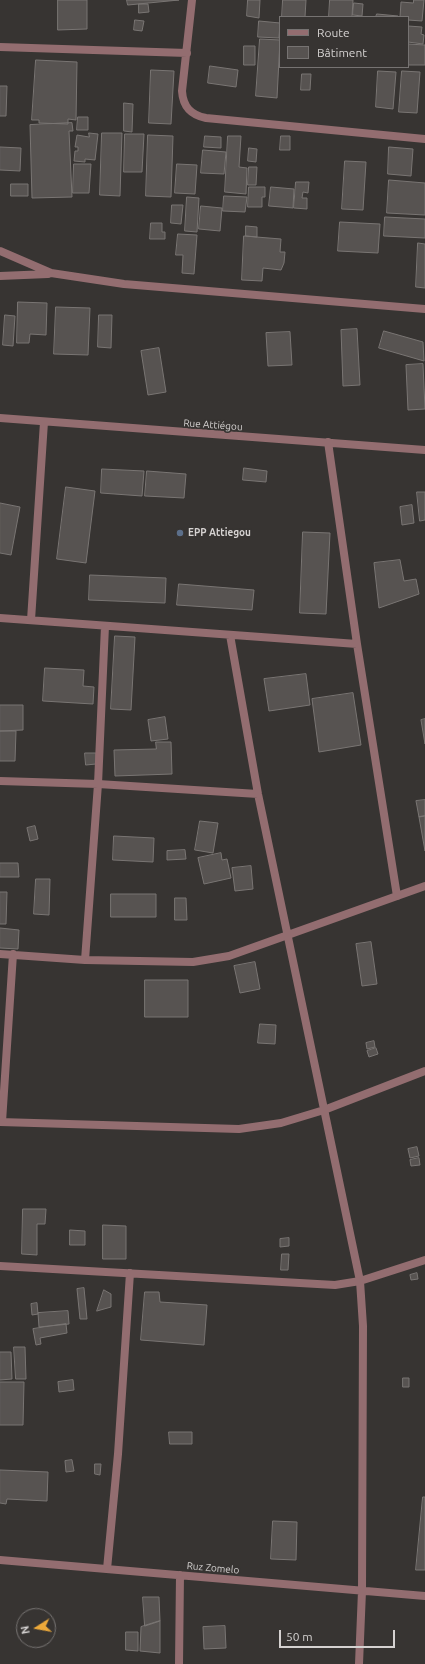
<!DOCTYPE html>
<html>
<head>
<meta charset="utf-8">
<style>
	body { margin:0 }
	#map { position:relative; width:425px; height:1664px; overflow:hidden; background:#373432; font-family:Ubuntu,sans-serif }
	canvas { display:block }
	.legend { position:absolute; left:279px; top:16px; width:130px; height:52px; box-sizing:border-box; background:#373432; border:1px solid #767372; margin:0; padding:5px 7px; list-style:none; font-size:12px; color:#d5d2d1 }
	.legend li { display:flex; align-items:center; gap:8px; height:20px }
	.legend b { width:20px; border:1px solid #767372 }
	.north { position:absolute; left:16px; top:1608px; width:40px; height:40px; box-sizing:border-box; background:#373432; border:1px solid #767372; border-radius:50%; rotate:259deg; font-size:11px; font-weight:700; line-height:16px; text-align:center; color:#d5d2d1 }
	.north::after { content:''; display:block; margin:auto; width:14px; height:18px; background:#eca93a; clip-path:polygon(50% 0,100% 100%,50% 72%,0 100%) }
	.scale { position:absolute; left:279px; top:1630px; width:116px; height:18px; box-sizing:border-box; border:2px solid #d5d2d1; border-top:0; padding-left:5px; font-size:12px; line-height:14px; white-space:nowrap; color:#d5d2d1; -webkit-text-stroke:3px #373432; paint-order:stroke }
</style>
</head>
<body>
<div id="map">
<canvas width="425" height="1664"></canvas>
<ul class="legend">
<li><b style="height:5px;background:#936d70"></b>Route</li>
<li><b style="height:11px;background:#575351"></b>Bâtiment</li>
</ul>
<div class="north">N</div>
<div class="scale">50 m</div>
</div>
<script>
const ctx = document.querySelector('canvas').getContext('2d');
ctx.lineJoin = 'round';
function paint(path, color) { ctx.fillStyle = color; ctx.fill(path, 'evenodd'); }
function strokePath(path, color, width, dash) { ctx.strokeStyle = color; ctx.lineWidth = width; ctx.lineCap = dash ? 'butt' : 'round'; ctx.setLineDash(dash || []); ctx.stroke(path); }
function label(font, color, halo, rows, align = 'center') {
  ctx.font = font + ' Ubuntu,sans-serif'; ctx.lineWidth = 3.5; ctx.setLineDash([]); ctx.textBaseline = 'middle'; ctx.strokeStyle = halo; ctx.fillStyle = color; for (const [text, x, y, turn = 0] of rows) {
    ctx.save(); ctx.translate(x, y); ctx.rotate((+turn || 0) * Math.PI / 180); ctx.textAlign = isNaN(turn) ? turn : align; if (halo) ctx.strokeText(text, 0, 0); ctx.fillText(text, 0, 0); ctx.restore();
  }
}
const building = new Path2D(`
	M58 0H87V29L58 30Z
	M127 0H179L128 5Z
	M248 0H260L259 18 247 16Z
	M283 0H306L305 17H282Z
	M330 0H353L352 17H329Z
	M414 0H424L422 21 408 20V17H400L401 2 413 3Z
	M354 3 363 4 362 16 353 15Z
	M139 4H148L149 12 139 13Z
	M377 14 398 16V17H376Z
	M135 20 144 21 142 31 134 30Z
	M259 21 280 23 279 38 258 37Z
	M408 26 422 27 421 34 424 35 423 44 408 42Z
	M260 39 280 40 277 98 256 96Z
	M408 44 425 45V65H408Z
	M244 46H255V65H244Z
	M36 60 77 62 76 120 68 119V124L39 123V120H32Z
	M210 66 238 70 236 87 208 83Z
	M151 70 174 71 171 124 149 123Z
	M378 71 396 72 393 109 376 107Z
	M402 71 420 72 417 113 399 112Z
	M302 74H311L310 90H301Z
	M0 86H7L6 116H0Z
	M124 103 133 104 132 132 124 131Z
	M78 117H88V130H77Z
	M72 123 73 131H69L72 197 32 198 30 125Z
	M89 133 98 134 95 160 85 159V162L74 161 75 151H78V147H75L77 135 89 137Z
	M102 133H122L120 196 100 195Z
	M125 134H144L142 172H124Z
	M148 135 173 136 171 197 146 196Z
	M205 136 221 137V148L204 147Z
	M228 136H241L239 167 247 168 246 194 225 192Z
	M281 136H290V150H280Z
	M0 147 21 148 20 171 0 170Z
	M389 147 413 149 411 176 388 174Z
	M249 148 257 149 256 162 248 161Z
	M203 150 226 152 224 174 201 173Z
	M345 161 366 162 363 210 342 209Z
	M74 164H91L89 193H73Z
	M177 164 197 165 195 194 175 193Z
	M249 167H257L256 185H248Z
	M389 180 425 183V215L387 213Z
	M296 182H309L308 193 303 192 302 198H307V209L294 208Z
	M11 184H28V196H11Z
	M249 187H265V197H262V207H248Z
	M271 187 294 189 293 208 269 206Z
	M224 196 247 197 245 212 223 211Z
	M187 197 199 198 197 232 185 231Z
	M172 205H183L181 224 171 223Z
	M201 206 222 208 220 231 199 229Z
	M385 217 425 219V238L384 236Z
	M340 222 380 224 378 253 338 251Z
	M151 223H162V232H165V239H150Z
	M246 226 257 227V237L246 236Z
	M178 234 197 235 194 274 182 273 183 255H176Z
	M244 236 281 239 280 252H285L284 263 281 270 263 268 262 281 242 280Z
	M418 243 425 244V288L416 287Z
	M18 302 47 303 46 335 30 334 29 343H17Z
	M56 307 90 308 88 355 54 354Z
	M5 315 15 316 13 346 3 345Z
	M99 315H112L111 348 98 347Z
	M357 329 360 385 343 386 341 330Z
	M384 331 423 342 424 361 379 348Z
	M290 332 292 365 268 366 266 333Z
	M159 348 166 392 148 395 141 351Z
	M423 364 425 409 408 410 406 365Z
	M244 468 267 471 266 482 243 480Z
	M102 469 144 471 142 496 101 493Z
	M147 471 186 474 184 498 145 496Z
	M66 487 95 491 86 563 57 559Z
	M417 492H425V520L420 521Z
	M0 503 20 507 11 555 0 553Z
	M412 505 414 523 402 525 400 507Z
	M303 532 330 533 326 614 300 613Z
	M400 560 404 581 416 579 419 594 379 608 374 563Z
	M90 575 166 578 165 603 89 600Z
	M179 584 254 590 252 610 177 605Z
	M115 636 135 637 131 710 111 709Z
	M45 668 84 670 83 686 94 687 93 704 43 701Z
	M306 674 310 705 269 711 264 679Z
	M353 693 361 745 319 752 312 699Z
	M0 705H23V730L0 731Z
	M165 717 168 739 151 741 148 720Z
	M425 719V744L421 720Z
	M0 731H16L15 761H0Z
	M156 742H171L172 774 115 776 114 750 156 749Z
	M85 753H96V764L86 765Z
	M425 800V816L419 817 416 801Z
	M425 816V851L419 817Z
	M200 821 218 823 213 853 195 850Z
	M35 826 38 839 30 841 27 828Z
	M114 836 154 838 153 862 113 860Z
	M185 850 186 859 167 860V851Z
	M221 853 222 860 227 859 231 878 204 884 198 858Z
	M0 863H18L19 877H0Z
	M251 866 253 889 235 891 232 868Z
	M36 879H50L49 915 34 914Z
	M0 892H7L6 924H0Z
	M111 894H156V917H111Z
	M175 898H186L187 920H175Z
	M0 928 19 930 18 949 0 948Z
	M371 942 377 984 362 986 356 944Z
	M255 962 260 989 240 993 234 966Z
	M145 980H188V1017H145Z
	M260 1024 276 1025 275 1044 258 1043Z
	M374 1041 375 1047 367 1049 366 1043Z
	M376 1048 378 1054 369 1057 367 1051Z
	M417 1147 419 1156 410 1158 408 1149Z
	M419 1158 420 1165 411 1166 410 1160Z
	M23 1209H46L45 1224H37V1255L22 1254Z
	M103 1225 126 1226V1259H103Z
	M70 1230 85 1231V1245H70Z
	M289 1238V1246L280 1247V1239Z
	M282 1254H289L288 1270H281Z
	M417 1273 418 1279 411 1280 410 1275Z
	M84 1288 87 1319H80L77 1289Z
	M104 1290 111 1294V1307L97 1311Z
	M145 1292H159L160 1302 207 1305 204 1345 141 1340Z
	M37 1303 38 1314 32 1315 31 1304Z
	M68 1311 69 1324 39 1327 38 1313Z
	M66 1324 67 1333 40 1338 41 1344 36 1345 33 1329Z
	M14 1347H25L26 1379H16Z
	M0 1352H11L12 1379 0 1380Z
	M403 1378H409V1387H403Z
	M73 1380 74 1390 59 1392 58 1382Z
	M0 1382H24L23 1425H0Z
	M169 1432H192V1444H170Z
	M72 1460 74 1471 66 1472 65 1461Z
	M95 1464H101L100 1475 95 1474Z
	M0 1470 48 1472 47 1501 7 1499 6 1504 0 1503Z
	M423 1497H425V1570H416Z
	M273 1521 297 1522 296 1560 271 1559Z
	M143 1597H159L160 1621 145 1626Z
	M160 1621V1653L140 1651 141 1627Z
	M225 1626 226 1648 204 1649 203 1627Z
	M126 1632H138V1651L126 1650Z`);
paint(building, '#575351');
strokePath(building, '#797573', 1);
strokePath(new Path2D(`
	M192 0 182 91C183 107 191 115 206 118L425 139
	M0 47 187 53
	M0 251 51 273 124 284 425 309
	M0 276 48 274
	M0 418 425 450
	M328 442 357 644 397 896
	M0 618 357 644
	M31 620 44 422
	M230 635 258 794 360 1281 363 1326 362 1591 359 1664
	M0 781 98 784 258 794
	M0 954 85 960 193 962 229 956 425 886
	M85 960 98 784 105 626
	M0 1122 239 1129 281 1123 324 1110 425 1071
	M2 1122 13 954
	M0 1266 335 1285 360 1281 425 1260
	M0 1560 425 1596
	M107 1569 118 1454 130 1273
	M179 1664 180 1575`), '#936d70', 8);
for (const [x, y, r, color] of [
	[180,533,4,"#5c6f8a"]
]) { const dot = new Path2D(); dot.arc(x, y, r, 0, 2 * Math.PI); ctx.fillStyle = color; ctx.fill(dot); strokePath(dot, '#373432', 1.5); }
label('10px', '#d5d2d1', '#373432', [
	["Rue Attiégou",213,425,4],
	["Ruz Zomelo",213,1568,5]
]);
label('bold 10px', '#d5d2d1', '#373432', [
	["EPP Attiegou",188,533]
], 'left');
</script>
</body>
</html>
